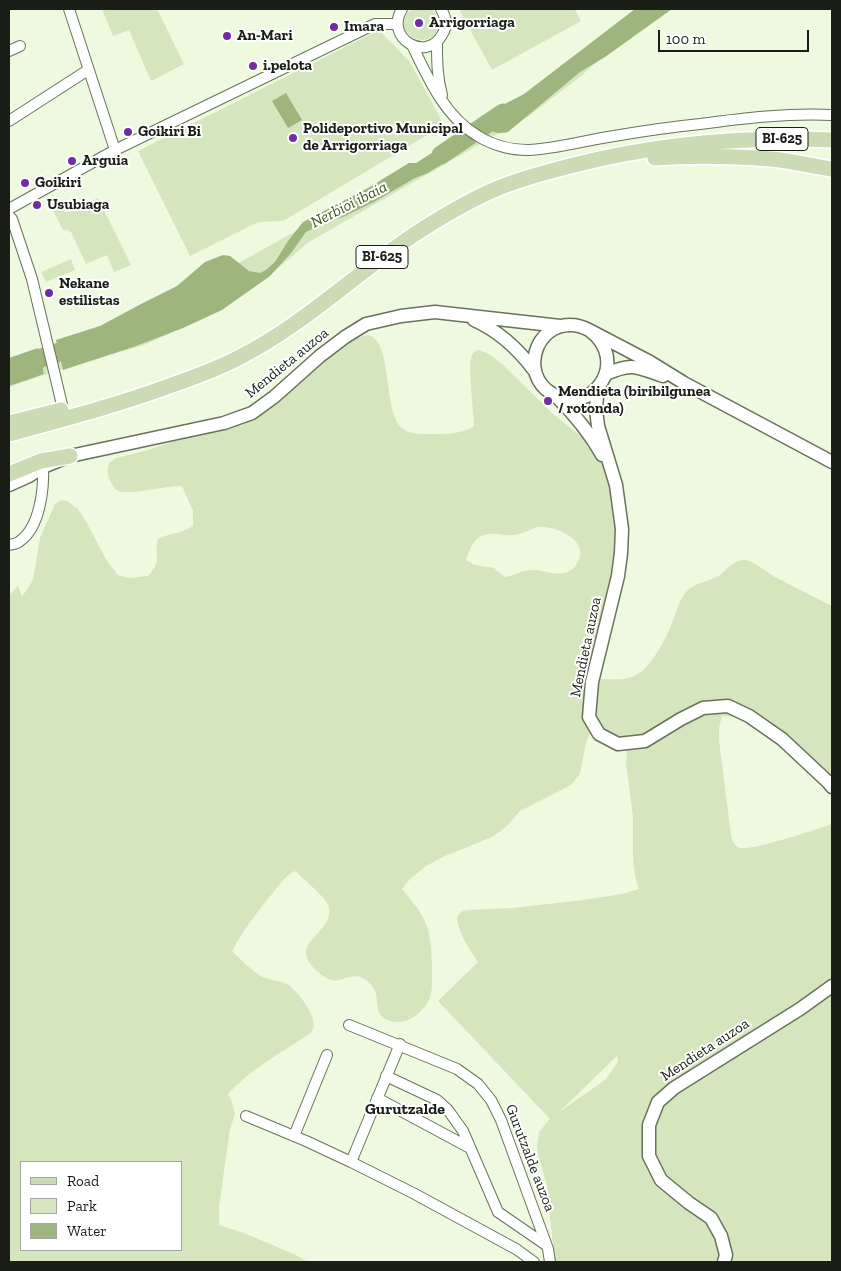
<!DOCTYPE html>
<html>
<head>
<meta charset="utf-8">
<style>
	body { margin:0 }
	#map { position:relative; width:841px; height:1271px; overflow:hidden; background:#eef9e0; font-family:"Zilla Slab",serif }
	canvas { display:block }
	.frame { position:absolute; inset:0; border:10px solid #1b1e16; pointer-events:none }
	.legend { position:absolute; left:20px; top:1161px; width:162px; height:90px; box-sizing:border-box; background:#fff; border:1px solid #a4a5a2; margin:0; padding:6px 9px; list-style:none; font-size:15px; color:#1b1e16 }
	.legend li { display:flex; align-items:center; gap:10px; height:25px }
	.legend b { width:25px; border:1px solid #a4a5a2 }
	.scale { position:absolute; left:658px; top:30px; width:151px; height:22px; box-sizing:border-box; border:2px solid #1b1e16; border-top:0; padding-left:6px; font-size:15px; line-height:18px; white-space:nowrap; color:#1b1e16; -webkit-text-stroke:4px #fff; paint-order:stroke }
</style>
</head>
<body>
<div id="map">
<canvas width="841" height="1271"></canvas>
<div class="frame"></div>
<ul class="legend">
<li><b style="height:6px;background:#cbdbb3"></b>Road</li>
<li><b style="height:14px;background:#d5e6bf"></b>Park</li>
<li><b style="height:14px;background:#9eb57d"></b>Water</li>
</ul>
<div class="scale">100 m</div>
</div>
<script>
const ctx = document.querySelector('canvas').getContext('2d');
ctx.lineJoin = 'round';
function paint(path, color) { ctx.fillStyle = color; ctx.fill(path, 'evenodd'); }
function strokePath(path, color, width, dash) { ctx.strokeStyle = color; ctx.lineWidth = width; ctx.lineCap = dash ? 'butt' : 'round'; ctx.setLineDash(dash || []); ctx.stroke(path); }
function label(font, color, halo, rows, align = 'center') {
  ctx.font = font + ' "Zilla Slab",serif'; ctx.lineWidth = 4; ctx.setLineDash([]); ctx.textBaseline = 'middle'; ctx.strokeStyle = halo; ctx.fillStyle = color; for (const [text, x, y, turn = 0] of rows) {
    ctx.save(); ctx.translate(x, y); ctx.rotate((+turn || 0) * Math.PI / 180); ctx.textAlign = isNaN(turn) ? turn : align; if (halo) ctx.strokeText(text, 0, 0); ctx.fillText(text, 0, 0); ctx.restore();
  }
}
paint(new Path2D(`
	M102 9H157L184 64 151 81 129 30 113 36Z
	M411 9H431C436 13 440 19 438 26 433 55 386 34 411 9Z
	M464 9H575L581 21 492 70 460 11Z
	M379 30 410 62 444 125 283 221 258 222 190 256 138 151Z
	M616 45 581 76 529 116 309 242 277 269 220 310 147 344 56 371 9 387V369L100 340 510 112Z
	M55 197 61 209 63 208 65 212 68 211 69 212 98 198 131 265 114 272 107 255 86 264 71 232 67 230H63L48 201Z
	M71 259 75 270 46 282 41 272Z
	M367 335C394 339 382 412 402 428 409 435 423 434 432 434 445 434 461 434 473 427L474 425 471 389 470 363 472 355 475 351 479 350 489 354 503 365 553 414 586 440 594 449 602 464 611 486 620 549 599 679C611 679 625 681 636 675 650 669 667 637 672 623 676 613 679 600 686 592 695 582 709 582 720 575 727 569 735 559 745 560 756 562 766 572 775 577 794 587 813 596 832 606V795L811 772 755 728 742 719 736 717 722 716 719 728V740L731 835C732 840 734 846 740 848 751 851 818 829 832 824V1262H555L550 1218 549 1196 546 1182 538 1155 537 1145 539 1132 550 1119 438 1001 478 962C470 950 457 931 457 917L461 912 466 910 513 908 583 900 622 894 639 889 635 876 633 860V817L626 763 627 748 592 730 586 742 580 774 571 785 520 811 506 827 492 837 445 856 426 866 411 878 402 889C413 903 423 912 428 930 432 941 434 989 430 998 423 1013 407 1026 390 1021 367 1013 387 992 364 979 346 969 340 992 318 972 284 942 335 934 329 907 327 898 303 879 295 871 285 876 280 884 273 893 257 912 244 929 232 951 241 960 251 970 261 976 270 981 282 980 290 986 299 993 318 1018 313 1029 312 1032 308 1035 305 1037 278 1054 250 1070 228 1094L232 1102 235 1114 230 1129 219 1207V1225L244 1233 294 1254 308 1262H9V595L18 586 22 597 33 580 40 538 55 504 62 500 67 501 78 509 88 525 107 561 118 575 129 578 148 576C152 571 155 567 157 561 158 553 155 547 158 539 170 533 181 534 193 526V511L182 486C168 485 128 496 118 491 114 489 111 483 109 478 107 473 107 468 109 463L116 458 148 450 183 438 224 427 342 345 351 340ZM536 527C553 525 587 538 579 559 577 564 574 569 569 571 559 577 546 571 535 570 524 569 516 575 505 577L494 568 475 565 466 560C472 542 477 532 498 534 505 535 512 536 518 534 524 533 531 530 536 527ZM617 1056 618 1062 605 1080 559 1112ZM21 1162H181V1250H21Z`), '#d5e6bf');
paint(new Path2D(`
	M635 9H672L605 57 580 72 508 132C493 135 489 130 477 122L480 117 524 94Z
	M286 93 302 120 288 128 272 101Z
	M457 137 468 146 466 149 428 173 415 178 374 202 343 217 327 222 306 232 291 253 270 276 222 310 183 328 136 346 63 370 56 340 100 326 141 304 177 286 205 262 223 255 230 256 249 271 260 273 266 270 275 262 288 241 303 222 368 188 409 163H416Z
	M38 348 44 374 9 386V358Z`), '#9eb57d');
strokePath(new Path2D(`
	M441 155 503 113
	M9 369 83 344`), '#9eb57d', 19);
const minor = new Path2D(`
	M69 9 115 150
	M402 9C384 38 426 63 442 35 448 26 446 17 441 9
	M437 42C437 60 437 77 442 95
	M412 45C428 78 445 117 478 136 492 145 511 150 528 150 557 149 586 140 614 136 643 131 671 127 700 124 745 118 787 113 832 115
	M9 51 20 46
	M9 121 88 70
	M9 209 115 150 375 24H397
	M9 216 12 219 32 279 63 409
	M9 545C13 544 17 544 20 541 40 527 44 489 43 467
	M349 1025 457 1069 478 1084 491 1100 501 1120 548 1249 550 1262
	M386 1076 437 1100 448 1110 463 1131 498 1212 546 1245
	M377 1098 470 1148
	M246 1116 306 1141 351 1162 413 1193 516 1249 534 1262
	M294 1136 327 1055
	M351 1162 400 1044`);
const tertiary = new Path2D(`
	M474 320C499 331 518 349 534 370
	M589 330C632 361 591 419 551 393 520 374 535 324 571 325 577 325 583 327 589 330L650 362 684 383 832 462
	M606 374C633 362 636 367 663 376
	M599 386 597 396 596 409 598 426 616 485 622 529 621 553 618 576 592 682 589 717 599 734 618 744 645 741 681 719 703 708 728 706 749 716 782 739 828 782 832 787
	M556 396C574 414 590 433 602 455
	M9 485 29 476 43 467 70 456 224 423 252 413 274 397 320 356 345 337 366 324 401 316 435 312 560 326
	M724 1262 726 1255 721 1236 711 1218 689 1203 661 1180 649 1156V1125L658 1102 674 1088 800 1009 832 986`);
const primary = new Path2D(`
	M655 158C693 155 732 156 771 159 791 161 812 166 832 169
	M9 423 61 410
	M9 434C64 419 118 405 172 385 195 377 217 369 238 358 304 325 357 272 418 232 443 216 473 198 501 187 523 178 547 172 570 166 655 144 744 136 832 140
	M9 474 41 461 70 456`);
strokePath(minor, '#68725c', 12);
strokePath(tertiary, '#68725c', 15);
strokePath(primary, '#fff', 18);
strokePath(minor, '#fff', 10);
strokePath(tertiary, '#fff', 12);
strokePath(primary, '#cbdbb3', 15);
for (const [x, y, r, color] of [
	[419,23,5,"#702ea2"],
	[334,27,5,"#702ea2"],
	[227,36,5,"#702ea2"],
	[253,66,5,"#702ea2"],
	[128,132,5,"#702ea2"],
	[293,138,5,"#702ea2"],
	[72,161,5,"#702ea2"],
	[25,183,5,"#702ea2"],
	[37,205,5,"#702ea2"],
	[49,293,5,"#702ea2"],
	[548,401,5,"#702ea2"]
]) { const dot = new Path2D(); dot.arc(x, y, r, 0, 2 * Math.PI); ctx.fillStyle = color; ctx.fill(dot); strokePath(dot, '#fff', 2); }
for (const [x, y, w] of [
	[782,139,52],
	[382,257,52]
]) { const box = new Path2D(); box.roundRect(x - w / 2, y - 11.5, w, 23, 4); ctx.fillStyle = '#fff'; ctx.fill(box); strokePath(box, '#1b1e16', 1); }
label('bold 14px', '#1b1e16', null, [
	["BI-625",782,139],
	["BI-625",382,257]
]);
label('bold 15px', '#1b1e16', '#fff', [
	["Arrigorriaga",429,23],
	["Imara",344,27],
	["An-Mari",237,36],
	["i.pelota",263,66],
	["Polideportivo Municipal",303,129],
	["de Arrigorriaga",303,146],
	["Goikiri Bi",138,132],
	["Arguia",82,161],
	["Goikiri",35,183],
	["Usubiaga",47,205],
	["Nekane",59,284],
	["estilistas",59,301],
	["Mendieta (biribilgunea",558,392],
	["/ rotonda)",558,409]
], 'left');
label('15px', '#1b1e16', '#fff', [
	["Mendieta auzoa",287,363,-39],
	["Mendieta auzoa",586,647,-78],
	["Mendieta auzoa",705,1050,-33],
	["Gurutzalde auzoa",530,1158,69]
]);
label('italic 16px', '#3f5417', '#fff', [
	["Nerbioi ibaia",349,205,-27]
]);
label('bold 16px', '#1b1e16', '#fff', [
	["Gurutzalde",405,1109]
]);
</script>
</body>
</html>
